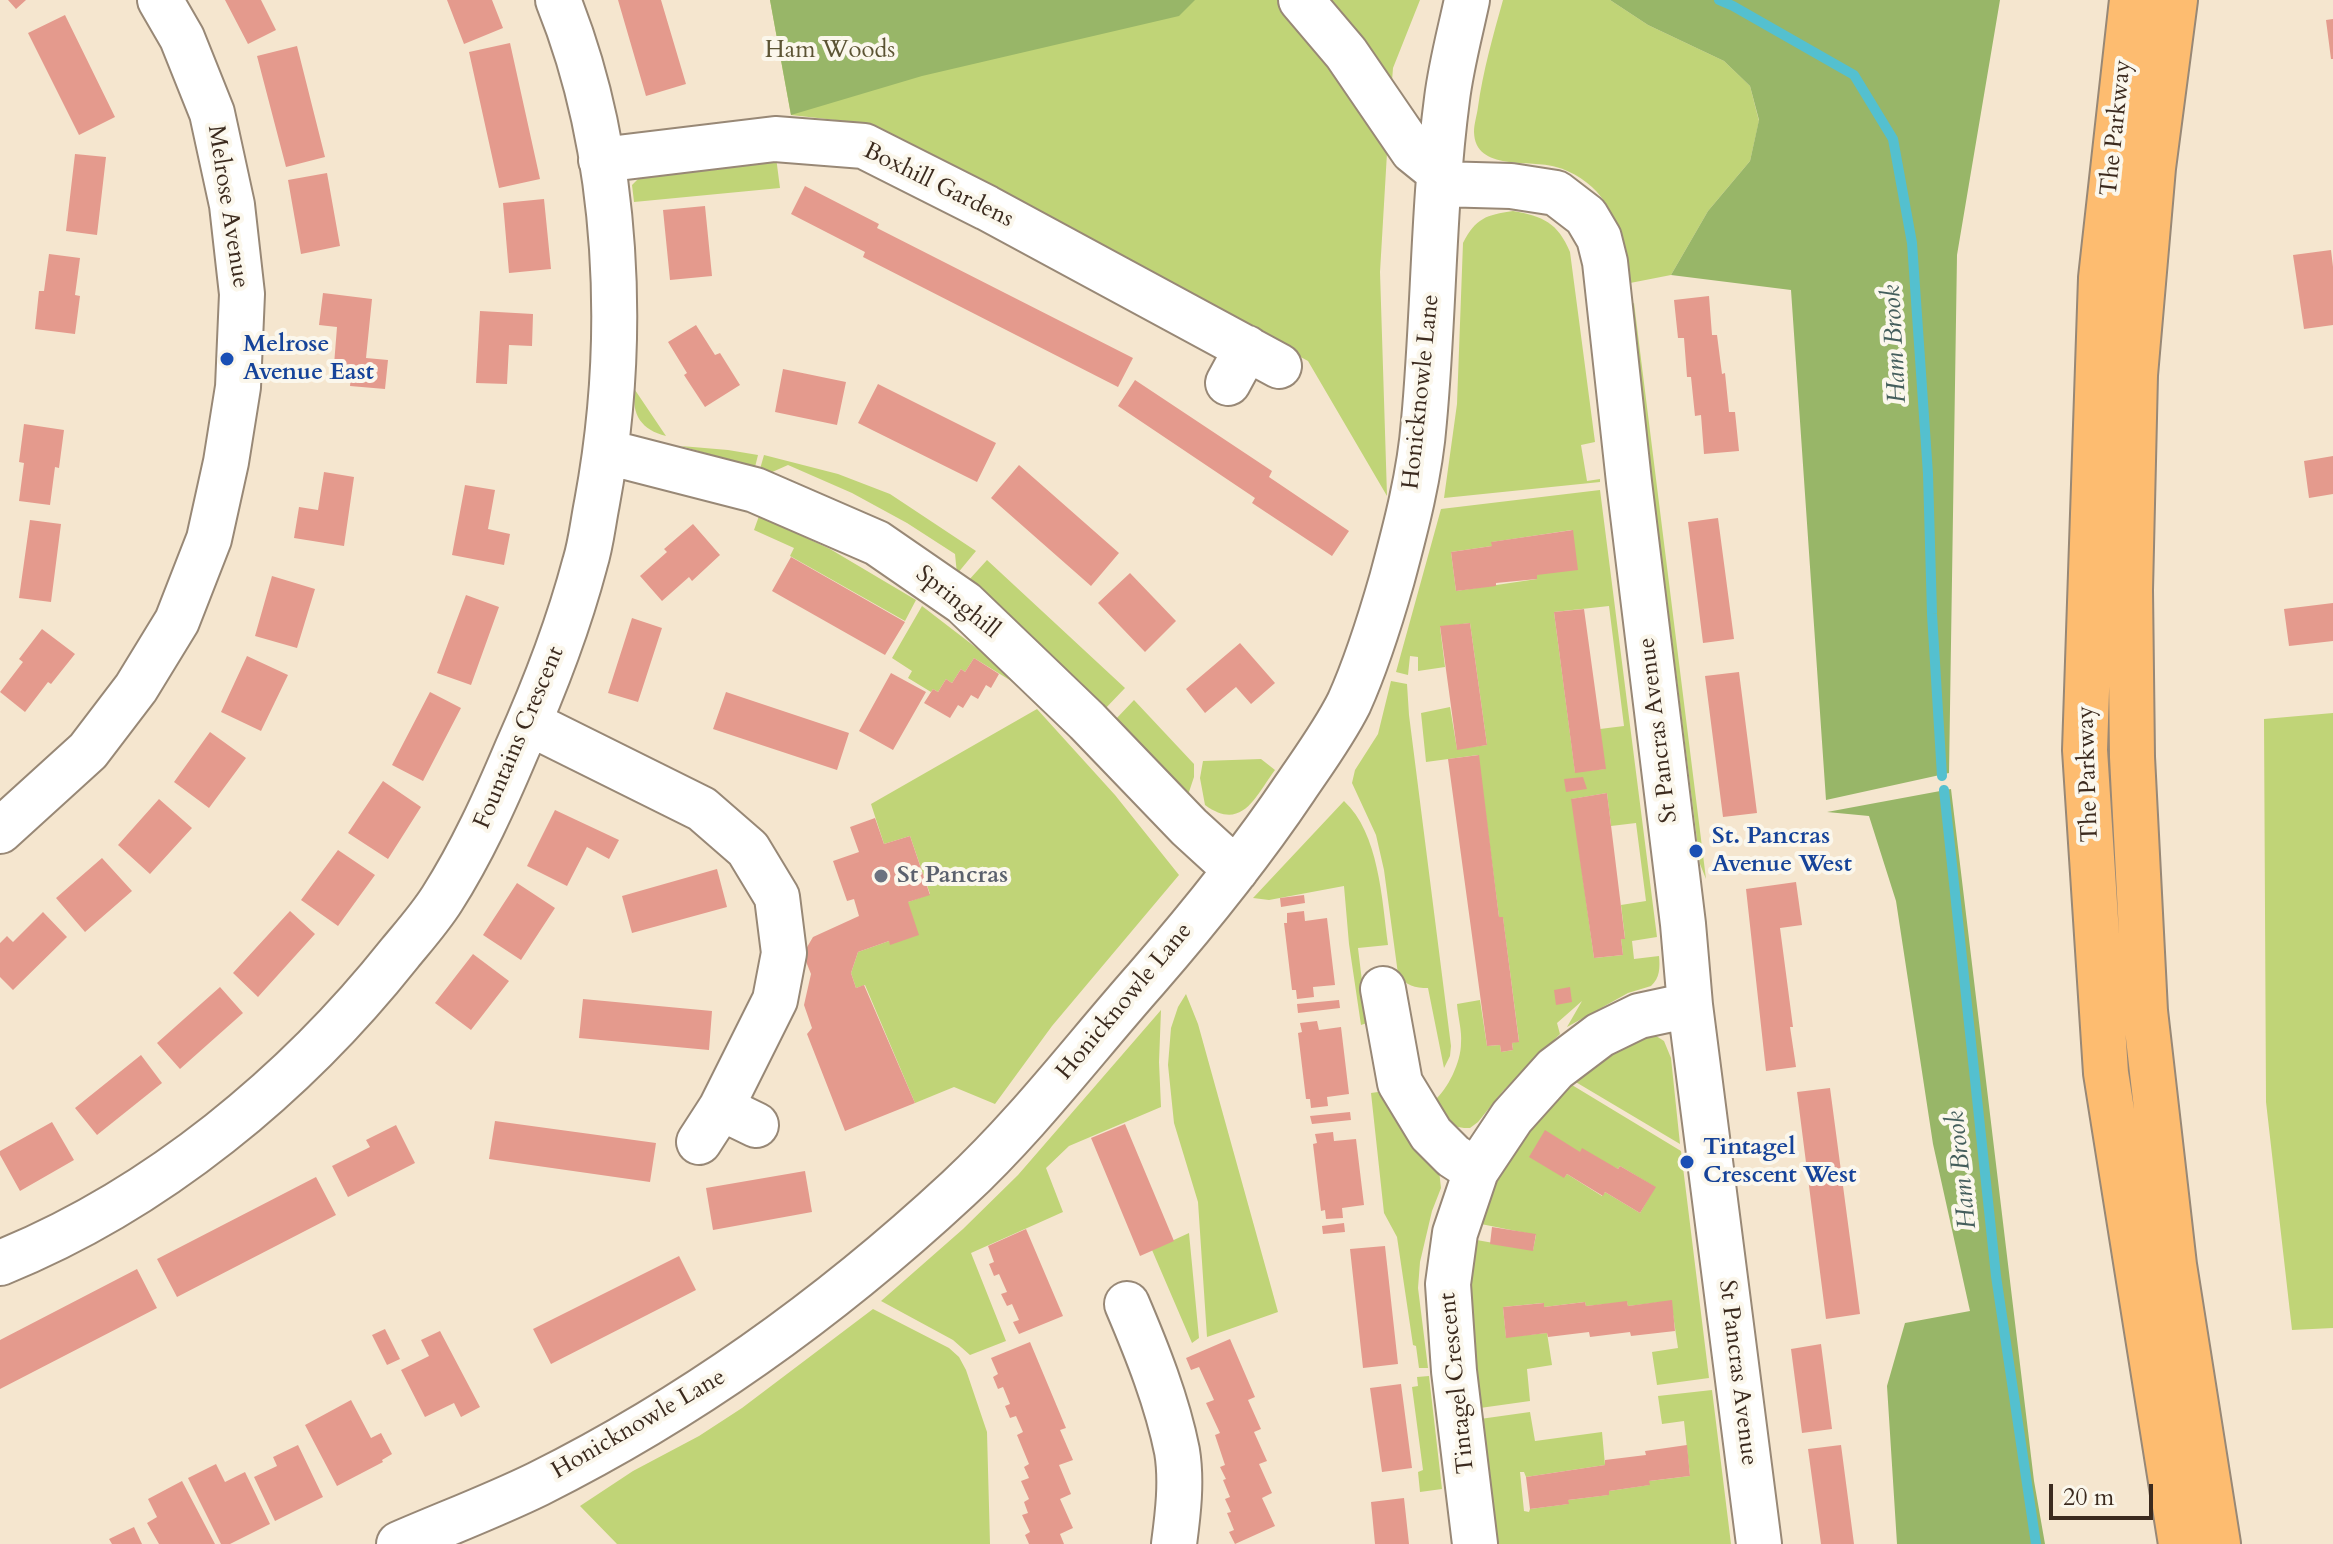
<!DOCTYPE html>
<html>
<head>
<meta charset="utf-8">
<style>
	body { margin:0 }
	#map { position:relative; width:2333px; height:1544px; overflow:hidden; background:#f5e6cf; font-family:Cardo,serif }
	canvas { display:block }
	.scale { position:absolute; left:2049px; top:1484px; width:104px; height:36px; box-sizing:border-box; border:4px solid #3b2a1e; border-top:0; padding-left:10px; font-size:24px; line-height:28px; white-space:nowrap; color:#3b2a1e; -webkit-text-stroke:6px #fbf7ec; paint-order:stroke }
</style>
</head>
<body>
<div id="map">
<canvas width="2333" height="1544"></canvas>
<div class="scale">20 m</div>
</div>
<script>
const ctx = document.querySelector('canvas').getContext('2d');
ctx.lineJoin = 'round';
function paint(path, color) { ctx.fillStyle = color; ctx.fill(path, 'evenodd'); }
function strokePath(path, color, width, dash) { ctx.strokeStyle = color; ctx.lineWidth = width; ctx.lineCap = dash ? 'butt' : 'round'; ctx.setLineDash(dash || []); ctx.stroke(path); }
function label(font, color, halo, rows, align = 'center') {
  ctx.font = font + ' Cardo,serif'; ctx.lineWidth = 8; ctx.setLineDash([]); ctx.textBaseline = 'middle'; ctx.strokeStyle = halo; ctx.fillStyle = color; for (const [text, x, y, turn = 0] of rows) {
    ctx.save(); ctx.translate(x, y); ctx.rotate((+turn || 0) * Math.PI / 180); ctx.textAlign = isNaN(turn) ? turn : align; if (halo) ctx.strokeText(text, 0, 0); ctx.fillText(text, 0, 0); ctx.restore();
  }
}
paint(new Path2D(`
	M770 0H1420L1393 68 1389 119 1380 272 1387 496 1308 361 871 124 791 115Z
	M1503 0H1610L1648 25 1724 61 1750 86 1759 121 1750 161 1708 211 1671 275 1625 284C1622 254 1621 221 1601 197 1591 183 1572 171 1556 167 1531 159 1475 172 1474 132 1474 124 1477 115 1478 107 1483 71 1493 36 1503 0Z
	M776 157 780 188 634 202 632 185 642 175Z
	M1513 211C1543 216 1558 223 1570 252L1595 442 1581 445 1587 481 1600 479V482L1444 498 1457 404 1463 243C1476 218 1486 215 1513 211Z
	M1634 303 1706 879 1700 864 1630 305Z
	M635 390 666 436C642 430 631 415 635 390Z
	M681 446 728 450 758 455 754 471 726 459Z
	M764 455 838 474 890 494 976 551 957 574 955 554 907 523 852 493 788 465 770 473 760 469Z
	M1600 490 1657 937 1632 941 1634 959 1659 956C1660 967 1660 978 1651 986L1628 993 1567 1027 1582 1001 1557 1023 1560 1034 1503 1091 1478 1122 1470 1128C1449 1129 1444 1117 1434 1101 1448 1089 1461 1062 1461 1043 1462 1031 1458 1017 1457 1004L1480 1000 1487 1046 1500 1045 1501 1052 1513 1050 1512 1043 1519 1041 1503 918 1499 917 1478 755 1426 762 1421 713 1450 707 1457 749 1487 745 1470 623 1440 627 1445 667 1418 671V657L1410 656 1408 675 1396 672 1441 509ZM1572 530 1537 575V579L1456 591 1451 552 1492 546V542ZM1609 606 1624 726 1600 729 1605 769 1575 772 1554 612ZM1607 793 1611 826 1636 823 1646 901 1621 905 1625 938 1621 939 1623 955 1594 958 1572 799Z
	M759 516 830 549 916 600 905 621 790 556 794 548 754 530Z
	M987 560 1125 688 1103 711 968 581Z
	M922 606 987 656 1021 687 974 658 965 672 961 669 952 683 946 679 938 692 933 689 931 692 908 678 912 671 892 658Z
	M1391 681 1407 684 1409 715 1451 1046 1450 1056 1444 1068 1428 988C1415 988 1406 986 1398 974L1384 870 1376 835 1352 783 1355 770 1378 734Z
	M1134 700 1194 764V777L1189 792 1184 793 1115 720Z
	M1037 709 1115 795 1179 875 1052 1026 995 1104 954 1087 915 1103 865 985 856 988 851 973 858 952 889 941 908 902 930 894 910 836 884 844 871 804Z
	M2333 713V1328L2292 1330 2266 1102 2264 719Z
	M1261 759 1275 770C1255 797 1242 832 1205 805L1200 778 1203 761Z
	M1344 801C1379 833 1382 900 1388 945L1358 948 1367 1023 1361 1025 1349 944 1344 886 1269 900 1253 898Z
	M1186 994 1198 1024 1278 1312 1207 1337 1198 1202 1174 1123 1168 1065 1171 1028 1178 1007Z
	M1161 1010 1159 1062 1161 1107 1069 1146 1046 1168 1063 1212 971 1253 1006 1341 970 1355 953 1340 881 1301 963 1229 1018 1175Z
	M1653 1034 1664 1041 1671 1058 1680 1144 1574 1081 1600 1060 1634 1038Z
	M1572 1085 1681 1151 1709 1378 1657 1385 1652 1352 1678 1348 1671 1301 1628 1306 1627 1302 1586 1306 1585 1302 1544 1307 1543 1303 1503 1307 1506 1337 1547 1333 1552 1365 1527 1369 1530 1401 1480 1408 1465 1300 1471 1239 1533 1250 1536 1235 1476 1223 1493 1184 1533 1125H1535ZM1580 1152 1618 1169 1620 1166 1655 1187 1640 1213 1605 1192 1602 1196 1567 1174 1564 1178Z
	M1385 1091 1439 1170 1441 1188 1432 1211 1420 1262 1418 1288 1428 1368H1419L1416 1346 1413 1345 1397 1237 1384 1213 1371 1093Z
	M1189 1233 1199 1338 1192 1343 1152 1250Z
	M873 1309 949 1348 959 1357 966 1370 987 1432 990 1544H617L580 1506 633 1471 699 1436 742 1408Z
	M1429 1376 1442 1489 1420 1492 1418 1472 1423 1470 1412 1387 1418 1386 1417 1377Z
	M1712 1390 1731 1544H1494L1480 1419 1530 1412 1535 1441 1602 1432 1605 1465 1526 1477 1524 1472H1520L1524 1511 1529 1512 1530 1509 1568 1504V1500L1608 1495 1609 1491 1649 1485V1481L1690 1476 1684 1421 1662 1424 1658 1396Z`), '#c0d477');
paint(new Path2D(`
	M770 0H1195L1179 16 922 76 791 115Z
	M1610 0H2000L1957 255 1949 773 1826 800 1791 290 1671 275 1708 211 1750 161 1759 120 1750 86 1724 61 1648 25Z
	M1951 789 2034 1481 2045 1544H1897L1887 1386 1905 1323 1970 1311 1933 1144 1896 901 1869 816 1827 812Z`), '#98b668');
strokePath(new Path2D(`
	M1719 0 1733 6 1854 75 1893 139 1912 243 1928 474 1932 614 1942 776
	M1944 790 1996 1276 2036 1544`), '#54c0cf', 10);
paint(new Path2D(`
	M8 0H26L16 9Z
	M225 0H261L276 30 248 44Z
	M447 0H492L503 28 464 44Z
	M618 0H661L686 84 646 96Z
	M65 15 115 117 79 135 28 33Z
	M2333 19V59H2331L2326 20Z
	M510 43 540 179 499 188 469 52Z
	M297 46 325 157 286 167 257 56Z
	M75 154 106 157 97 235 66 231Z
	M327 173 340 246 301 254 288 180Z
	M805 186 879 224 877 228 1133 358 1118 387 863 257 865 252 791 214Z
	M544 199 551 269 509 273 503 203Z
	M705 206 712 276 670 280 663 210Z
	M2331 250 2333 267V325L2304 329 2293 255Z
	M49 254 80 258 75 295 80 296 75 334 35 329 39 291H44Z
	M323 293 372 299 366 358 388 360 385 389 350 386 352 367 334 365 337 327 319 325Z
	M1709 296 1712 335H1717L1722 374 1725 373 1729 412H1735L1739 451 1704 454 1701 415 1695 416 1691 377H1687L1684 338H1678L1674 300Z
	M480 311 533 314 532 346 509 345 507 384 476 383Z
	M696 325 715 355 720 353 740 385 705 407 684 375 687 373 668 342Z
	M783 369 846 382 837 425 775 412Z
	M1135 380 1272 471 1269 477 1349 531 1332 556 1252 503 1255 498 1118 406Z
	M878 384 996 443 977 482 858 423Z
	M24 424 64 430 59 468 55 467 50 505 19 501 24 463 19 462Z
	M2333 456V494L2309 498 2304 461Z
	M1019 465 1119 553 1091 586 991 498Z
	M324 472 354 477 344 546 294 538 299 507 318 510Z
	M465 485 495 490 488 529 510 534 504 565 452 555Z
	M1718 518 1734 639 1703 643 1688 522Z
	M30 520 61 524 51 602 19 598Z
	M693 524 720 555 692 581 689 577 662 601 640 576 667 552 664 549Z
	M1573 530 1578 570 1537 575V579L1496 583V586L1456 591 1451 552 1492 546 1491 542Z
	M791 557 905 622 885 655 772 591Z
	M1130 573 1176 621 1145 652 1098 603Z
	M272 576 315 589 297 648 255 636Z
	M466 595 499 607 471 685 437 673Z
	M2333 603V641L2289 646 2284 609Z
	M1584 609 1606 769 1575 773 1554 612Z
	M632 618 662 628 638 702 608 693Z
	M1470 623 1487 745 1457 750 1440 626Z
	M42 629 75 654 51 684 48 682 25 712 0 692 23 662 19 659Z
	M1240 643 1275 683 1251 704 1236 687 1205 713 1186 689Z
	M247 656 288 675 261 731 221 712Z
	M974 658 999 674 991 688 986 685 978 699 971 695 963 708 958 705 950 718 924 703 933 689 938 692 946 679 952 683 961 669 965 672Z
	M1739 672 1757 813 1723 817 1705 676Z
	M891 673 926 692 893 750 859 731Z
	M430 692 461 708 423 781 392 765Z
	M726 692 849 733 837 770 713 729Z
	M210 732 246 758 209 808 174 782Z
	M1479 755 1499 917H1503L1519 1042 1512 1043 1513 1050 1501 1052 1500 1045 1487 1046 1448 759Z
	M1583 777 1587 789 1566 792 1564 779Z
	M383 781 421 807 388 859 348 833Z
	M1607 793 1625 939H1621L1623 955 1594 958 1571 799Z
	M159 799 192 828 150 874 118 845Z
	M555 810 619 840 609 859 587 847 567 886 527 866Z
	M875 818 884 844 910 836 930 895 908 902 919 935 890 945 889 941 858 952 851 973 856 988 864 985 915 1103 845 1131 807 1034 812 1028 804 1005 811 974 803 954 813 937 859 916 854 899 847 901 833 861 859 852 850 827Z
	M338 850 375 875 338 926 301 900Z
	M102 858 132 891 85 932 56 898Z
	M717 869 727 907 632 933 622 896Z
	M1796 882 1802 925 1780 928 1793 1027H1790L1796 1067 1766 1071 1746 889Z
	M517 883 555 908 521 960 483 935Z
	M1304 895 1305 903 1281 907 1280 898Z
	M290 911 315 934 258 997 233 973Z
	M1304 911 1305 921 1327 918 1335 985 1313 987 1314 997 1297 999 1296 990H1292L1284 923H1287V913Z
	M43 912 67 937 13 990 0 977V943L7 936 13 942Z
	M473 954 509 981 471 1030 435 1003Z
	M220 987 243 1013 180 1069 157 1043Z
	M1570 987 1572 1002 1556 1005 1554 990Z
	M583 999 712 1011 709 1050 579 1038Z
	M1339 1000 1340 1008 1298 1013 1297 1004Z
	M1317 1021 1319 1030 1341 1027 1349 1094 1327 1097 1328 1106 1311 1108 1310 1099H1306L1298 1033 1302 1032 1300 1023Z
	M141 1055 162 1083 97 1135 75 1108Z
	M1830 1088 1860 1314 1826 1319 1797 1092Z
	M1350 1112 1351 1120 1312 1124 1310 1116Z
	M495 1121 656 1143 650 1182 489 1159Z
	M52 1122 74 1160 20 1191 0 1155V1151Z
	M1125 1124 1174 1241 1140 1256 1091 1138Z
	M396 1125 415 1163 348 1197 332 1166 370 1147 366 1140Z
	M1545 1130 1580 1152 1582 1148 1618 1169 1620 1166 1656 1187 1640 1213 1605 1192 1603 1196 1567 1174 1564 1178 1529 1157Z
	M1333 1132 1334 1141 1356 1139 1364 1205 1342 1208 1343 1218 1326 1219 1325 1210 1321 1211 1313 1144 1317 1143 1315 1134Z
	M805 1171 812 1212 713 1230 706 1188Z
	M316 1177 336 1215 177 1297 157 1259Z
	M1344 1223 1345 1232 1323 1234 1322 1226Z
	M1492 1227 1536 1234 1533 1251 1490 1244Z
	M1026 1229 1063 1316 1019 1334 1013 1322 1019 1320 1012 1304 1007 1306 1001 1294 1007 1292 999 1274 994 1276 989 1264 994 1262 988 1246Z
	M1385 1246 1398 1364 1363 1368 1350 1249Z
	M679 1256 696 1290 551 1364 533 1329Z
	M137 1269 157 1308 0 1389V1340Z
	M1672 1300 1675 1331 1631 1336 1630 1332 1590 1337 1589 1332 1548 1337 1547 1333 1506 1338 1503 1307 1544 1303V1307L1585 1302 1586 1306 1627 1301 1628 1306Z
	M385 1329 400 1359 387 1365 372 1335Z
	M440 1331 480 1407 461 1417 454 1403 425 1417 401 1370 429 1356 421 1340Z
	M1230 1339 1255 1397 1248 1400 1261 1429 1254 1432 1267 1461 1259 1464 1272 1493 1262 1498 1275 1526 1235 1544 1229 1532 1234 1530 1227 1513 1231 1512 1225 1499 1230 1497 1223 1480 1226 1479 1220 1467 1225 1465 1215 1435 1220 1433 1206 1403 1214 1400 1199 1367 1191 1370 1186 1358Z
	M1030 1342 1066 1428 1060 1430 1073 1460 1059 1465 1071 1494 1060 1499 1073 1528 1060 1534 1064 1544H1029L1025 1535 1030 1532 1022 1515 1028 1513 1024 1502 1029 1499 1021 1481 1029 1478 1024 1467 1029 1464 1017 1435 1023 1432 1016 1416 1010 1418 1005 1406 1010 1404 1003 1387 998 1389 993 1377 998 1374 991 1358Z
	M1821 1344 1832 1429 1802 1433 1791 1349Z
	M1401 1384 1412 1468 1382 1472 1370 1388Z
	M351 1400 371 1438 381 1433 392 1454 382 1460 383 1462 337 1486 305 1425Z
	M298 1445 323 1497 275 1521 254 1477 277 1466 273 1457Z
	M1687 1445 1690 1476 1649 1481 1650 1485 1609 1491V1495L1568 1500 1569 1504 1530 1509 1526 1477 1605 1465V1460L1646 1455 1645 1451Z
	M1841 1445 1854 1544H1821L1808 1449Z
	M216 1464 225 1482 245 1472 270 1524 230 1544H221L188 1478Z
	M182 1481 215 1544H159L147 1523 157 1517 148 1499Z
	M1404 1498 1409 1544H1375L1371 1502Z
	M134 1527 142 1544H112L109 1539Z`), '#e49a8d');
const minor = new Path2D(`
	M1301 0 1346 53 1413 151 1439 172
	M601 160 775 139 864 146 987 208 1279 366
	M1439 184 1511 186 1556 193 1586 216 1599 238 1605 262 1629 482 1683 924 1690 1005 1759 1544
	M1228 383 1247 348
	M607 452 755 490 877 543 964 603 1087 721 1189 827 1236 870
	M529 723 702 809 748 849 777 897 784 953 775 1000 721 1108 699 1142
	M0 831 88 751 136 688 177 621 209 539 226 462 238 387 242 294 232 205 212 113 182 38 160 0
	M1383 989 1400 1083 1431 1134 1453 1156 1476 1171
	M721 1108 756 1125
	M0 1263C156 1200 296 1084 400 953 414 936 430 918 442 899 472 852 495 801 517 749 544 689 568 627 585 563 591 544 593 523 597 503 627 341 620 154 558 0
	M1127 1304C1147 1351 1167 1401 1177 1451 1182 1481 1178 1514 1174 1544
	M399 1544C445 1524 493 1506 538 1484 692 1407 832 1306 958 1189 1027 1125 1084 1049 1146 979 1199 918 1250 855 1295 788 1314 760 1334 733 1349 703 1367 663 1380 621 1392 579 1406 527 1420 474 1424 421 1434 314 1433 205 1447 99 1451 66 1460 33 1467 0
	M1475 1544 1454 1371 1448 1284 1455 1233 1476 1171 1512 1117 1555 1069 1600 1035 1639 1016 1690 1005`);
const highway = new Path2D(`
	M2132 0 2101 278 2085 750 2106 1073 2181 1544
	M2175 0 2153 168 2135 375 2130 590 2132 757 2145 1011 2174 1265 2218 1544`);
strokePath(minor, '#988876', 48);
strokePath(highway, '#988876', 48);
strokePath(minor, '#fff', 44);
strokePath(highway, '#fdbc70', 44);
for (const [x, y, r, color] of [
	[227,359,8,"#1a4fb4"],
	[1696,851,8,"#1a4fb4"],
	[881,876,8,"#6b7280"],
	[1687,1162,8,"#1a4fb4"]
]) { const dot = new Path2D(); dot.arc(x, y, r, 0, 2 * Math.PI); ctx.fillStyle = color; ctx.fill(dot); strokePath(dot, '#fbf7ec', 3); }
label('24px', '#5c5434', '#fbf7ec', [
	["Ham Woods",830,51]
]);
label('24px', '#3b2a1e', '#fbf7ec', [
	["The Parkway",2117,128,-84],
	["Boxhill Gardens",938,186,26],
	["Melrose Avenue",227,207,81],
	["Honicknowle Lane",1422,392,-84],
	["Springhill",957,603,39],
	["St Pancras Avenue",1659,730,-97],
	["Fountains Crescent",520,738,-67],
	["The Parkway",2089,774,-92],
	["Honicknowle Lane",1125,1002,-50],
	["St Pancras Avenue",1737,1373,83],
	["Tintagel Crescent",1458,1383,-96],
	["Honicknowle Lane",639,1425,-30]
]);
label('bold 24px', '#164399', '#fbf7ec', [
	["Melrose",243,345],
	["Avenue East",243,373],
	["St. Pancras",1712,837],
	["Avenue West",1712,865],
	["Tintagel",1703,1148],
	["Crescent West",1703,1176]
], 'left');
label('bold 24px', '#5b616d', '#fbf7ec', [
	["St Pancras",897,876]
], 'left');
label('italic 26px', '#445e5c', '#fbf7ec', [
	["Ham Brook",1896,344,-93],
	["Ham Brook",1963,1170,-96]
]);
</script>
</body>
</html>
